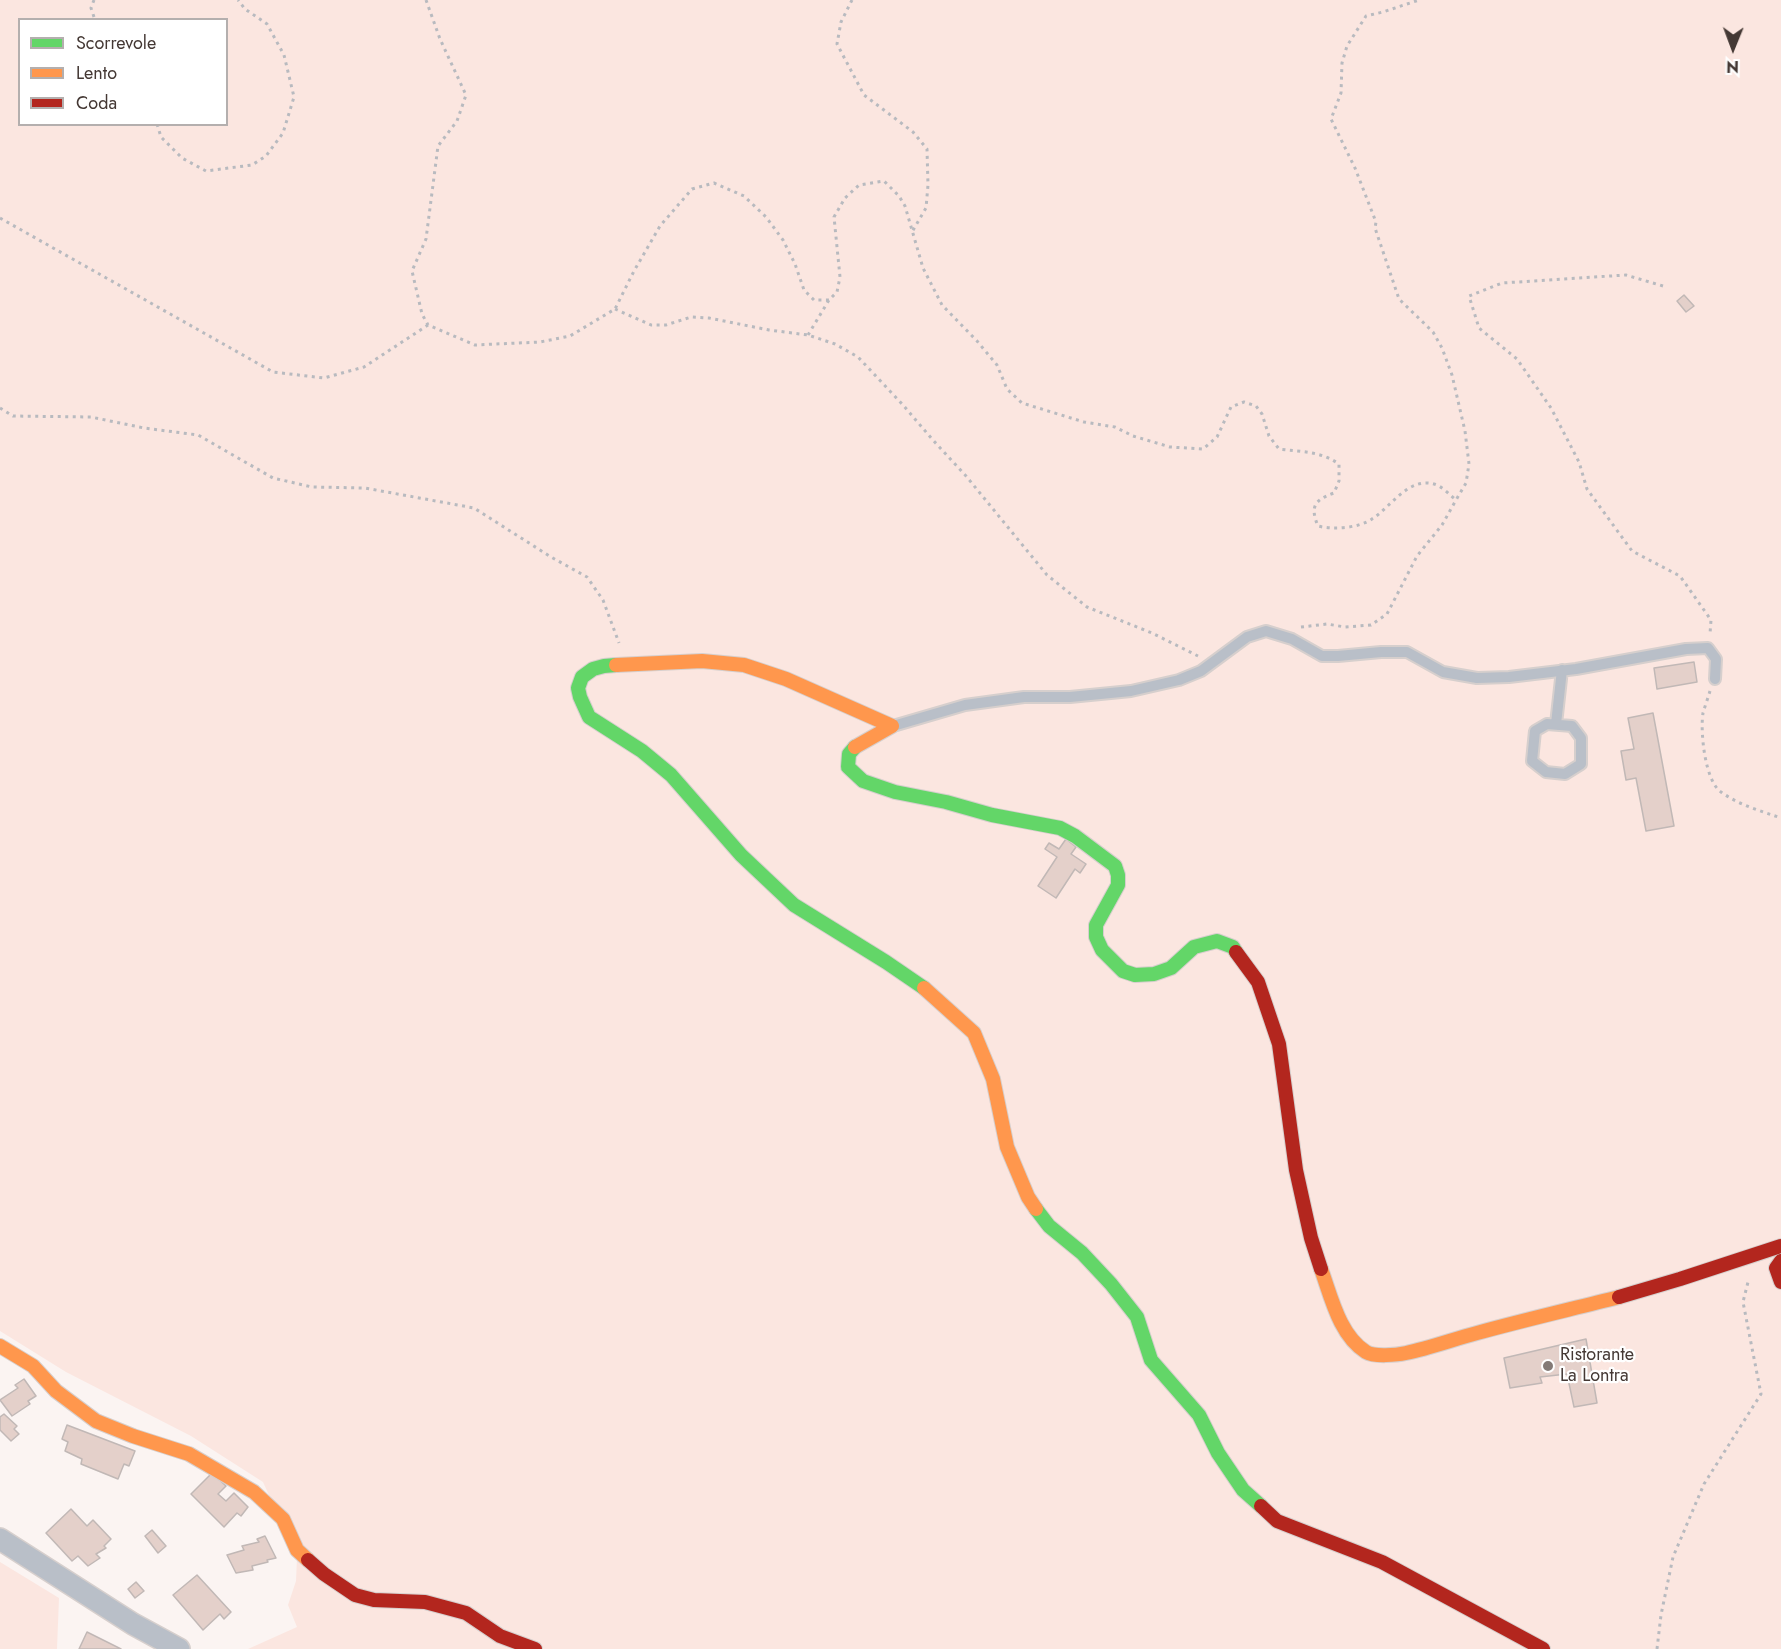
<!DOCTYPE html>
<html>
<head>
<meta charset="utf-8">
<style>
	body { margin:0 }
	#map { position:relative; width:1781px; height:1649px; overflow:hidden; background:#fbf4f2; font-family:Jost,sans-serif }
	canvas { display:block }
	.legend { position:absolute; left:18px; top:18px; width:210px; height:108px; box-sizing:border-box; background:#fff; border:2px solid #b4afae; margin:0; padding:8px 10px; list-style:none; font-size:18px; color:#443834 }
	.legend li { display:flex; align-items:center; gap:12px; height:30px }
	.legend b { width:30px; border:2px solid #b4afae }
	.north { position:absolute; left:1703px; top:18px; width:60px; height:60px; -webkit-text-stroke:4px #fff; paint-order:stroke; rotate:181deg; font-size:16px; font-weight:700; line-height:24px; text-align:center; color:#443834 }
	.north::after { content:''; display:block; margin:auto; width:21px; height:27px; background:#443834; clip-path:polygon(50% 0,100% 100%,50% 72%,0 100%) }
</style>
</head>
<body>
<div id="map">
<canvas width="1781" height="1649"></canvas>
<ul class="legend">
<li><b style="height:8px;background:#63d668"></b>Scorrevole</li>
<li><b style="height:8px;background:#ff974d"></b>Lento</li>
<li><b style="height:8px;background:#b3261e"></b>Coda</li>
</ul>
<div class="north">N</div>
</div>
<script>
const ctx = document.querySelector('canvas').getContext('2d');
ctx.lineJoin = 'round';
function paint(path, color) { ctx.fillStyle = color; ctx.fill(path, 'evenodd'); }
function strokePath(path, color, width, dash) { ctx.strokeStyle = color; ctx.lineWidth = width; ctx.lineCap = dash ? 'butt' : 'round'; ctx.setLineDash(dash || []); ctx.stroke(path); }
function label(font, color, halo, rows, align = 'center') {
  ctx.font = font + ' Jost,sans-serif'; ctx.lineWidth = 4.5; ctx.setLineDash([]); ctx.textBaseline = 'middle'; ctx.strokeStyle = halo; ctx.fillStyle = color; for (const [text, x, y, turn = 0] of rows) {
    ctx.save(); ctx.translate(x, y); ctx.rotate((+turn || 0) * Math.PI / 180); ctx.textAlign = isNaN(turn) ? turn : align; if (halo) ctx.strokeText(text, 0, 0); ctx.fillText(text, 0, 0); ctx.restore();
  }
}
paint(new Path2D(`
	M0 0H1781V1649H248L297 1627 288 1605 296 1581 297 1557 263 1482 191 1436 66 1372 0 1331ZM20 20H226V124H20Z
	M0 1562 59 1598 57 1649H0Z`), '#fbe6e0');
const building = new Path2D(`
	M1684 295 1694 306 1686 312 1677 301Z
	M1694 662 1697 682 1657 689 1654 668Z
	M1653 713 1674 826 1646 831 1636 778 1626 780 1621 751 1634 749 1628 718Z
	M1066 839 1076 847 1071 854 1086 864 1080 873 1075 869 1056 898 1038 886 1057 857 1045 849 1049 843 1059 849Z
	M1586 1339 1597 1403 1574 1407 1567 1374 1540 1377 1542 1383 1510 1388 1504 1358Z
	M24 1379 36 1396 28 1401 30 1404 12 1416 0 1400 18 1388 15 1385Z
	M4 1414 17 1426 14 1429 19 1434 11 1441 0 1430V1417Z
	M67 1425 135 1451 129 1466 124 1464 118 1479 81 1464 82 1459 65 1451 68 1442 62 1439Z
	M212 1473 226 1486 218 1494 226 1501 234 1493 248 1507 241 1516 237 1513 224 1527 191 1494Z
	M71 1509 87 1526 93 1520 111 1539 104 1546 106 1548 96 1554 100 1558 88 1566 78 1556 72 1561 46 1533Z
	M152 1530 166 1546 158 1553 145 1536Z
	M265 1536 276 1558 267 1560 268 1562 252 1566 253 1570 236 1573 227 1555 244 1550 242 1546 259 1542 257 1539Z
	M197 1575 231 1612 224 1619 220 1614 203 1630 173 1595Z
	M136 1582 144 1591 135 1598 128 1589Z
	M87 1632 121 1649H79Z`);
paint(building, '#e4d0ca');
strokePath(building, '#c1b8b6', 1.5);
const lane = new Path2D(`
	M1547 724 1572 726 1581 738V764L1565 774 1546 772 1532 761 1535 731Z
	M1556 724 1562 670
	M893 726 965 705 1024 697H1070L1131 691 1179 680 1201 671 1247 637 1266 631 1292 639 1322 656H1338L1381 652H1407L1443 672 1477 678 1509 677 1576 669 1686 649 1708 648 1716 659 1715 679`);
const street = new Path2D(`
	M0 1539 133 1624 179 1649`);
const fast = new Path2D(`
	M616 665 604 666 593 669 582 677 578 688 580 697 589 717 642 751 671 775 741 855 794 905 886 962 924 988
	M855 747 849 754 848 767 863 781 895 792 946 802 992 815 1060 828 1075 836 1115 866 1118 875V885L1096 925V937L1102 950 1123 971 1135 975 1154 974 1171 968 1194 947 1217 941 1233 947 1236 952
	M1036 1209 1049 1226 1082 1253 1111 1284 1137 1317 1151 1360 1199 1415 1218 1453 1243 1490 1261 1506`);
const slow = new Path2D(`
	M616 665 702 661 744 665 786 679 892 726 855 747
	M924 988 974 1033 993 1079 1007 1147 1028 1197 1036 1209
	M1321 1269C1331 1296 1339 1335 1366 1352 1374 1357 1397 1355 1406 1353 1430 1348 1454 1339 1477 1333 1524 1320 1572 1309 1619 1297
	M0 1346 33 1366 56 1391 96 1421 133 1436 189 1454 254 1492 283 1519 297 1550 308 1560`);
const jam = new Path2D(`
	M1236 952 1258 982 1279 1044 1296 1170 1311 1238 1321 1269
	M1781 1261 1776 1268 1781 1282
	M1619 1297 1680 1279 1781 1246
	M1261 1506 1277 1521 1382 1562 1543 1649
	M308 1560 324 1574 355 1595 374 1600 425 1602 466 1613 500 1636 535 1649`);
strokePath(lane, '#d6cfcd', 14);
strokePath(street, '#d6cfcd', 24);
strokePath(fast, '#d6cfcd', 16);
strokePath(slow, '#d6cfcd', 16);
strokePath(jam, '#d6cfcd', 16);
strokePath(new Path2D(`
	M94 0 91 8 95 20
	M426 0 440 39 466 95 457 121 438 146 426 239 412 271 422 314 428 325 475 345 540 342 570 336 615 309 634 271 660 226 692 189 714 183 744 196 766 217 783 240 795 264 804 290 814 300H829
	M852 0 841 22 837 44 864 95 913 132 927 149 928 185 926 208 912 232
	M157 124 161 137 182 158 206 171 252 165 266 156 283 133 294 97 284 55 267 24 245 9 238 0
	M0 218 273 372 324 378 364 367 428 325
	M1663 286 1626 275 1502 283 1469 296 1479 328 1517 359 1551 408 1579 462 1587 489 1632 551 1680 576 1711 620 1710 634
	M615 309 651 325H666L691 317 709 318 769 330 808 335 835 344 858 357 903 405 932 439 966 476 1047 575 1087 607 1152 633 1198 656
	M808 335 829 300 837 292 840 277 834 217 845 198 859 185 884 181 899 196 905 206 923 268 942 305 977 341 997 365 1007 389 1022 403 1084 422 1115 427 1133 436 1170 447 1203 449 1217 437 1231 407 1244 402 1256 406 1262 414 1269 436 1279 449C1302 452 1320 451 1339 464V481L1334 493C1314 500 1310 507 1318 526 1333 530 1359 528 1372 519 1391 507 1408 477 1434 484 1442 486 1450 495 1456 500L1466 483 1469 464 1465 431 1452 375 1442 348 1433 332 1399 299 1375 228 1376 222 1355 168 1331 119 1341 93 1342 63 1347 46 1366 16 1383 12 1419 0
	M0 408 13 416 91 417 144 428 198 435 273 478 312 487 365 488 474 508 551 557 587 577 603 600 619 643
	M1301 627 1327 624 1345 627 1371 625 1387 614 1417 556 1442 525 1456 500
	M1710 691C1708 698 1705 706 1703 713 1700 732 1705 781 1721 792 1739 805 1761 811 1781 818
	M1657 1649 1661 1615 1673 1557 1704 1484 1761 1394 1743 1302 1748 1282`), '#b8babf', 3, [3, 4.5]);
strokePath(lane, '#b9bfc8', 10);
strokePath(street, '#b9bfc8', 21);
strokePath(fast, '#63d668', 14);
strokePath(slow, '#ff974d', 14);
strokePath(jam, '#b3261e', 14);
for (const [x, y, r, color] of [
	[1548,1366,6,"#847a76"]
]) { const dot = new Path2D(); dot.arc(x, y, r, 0, 2 * Math.PI); ctx.fillStyle = color; ctx.fill(dot); strokePath(dot, '#fff', 2); }
label('18px', '#443834', '#fff', [
	["Ristorante",1560,1356],
	["La Lontra",1560,1377]
], 'left');
</script>
</body>
</html>
